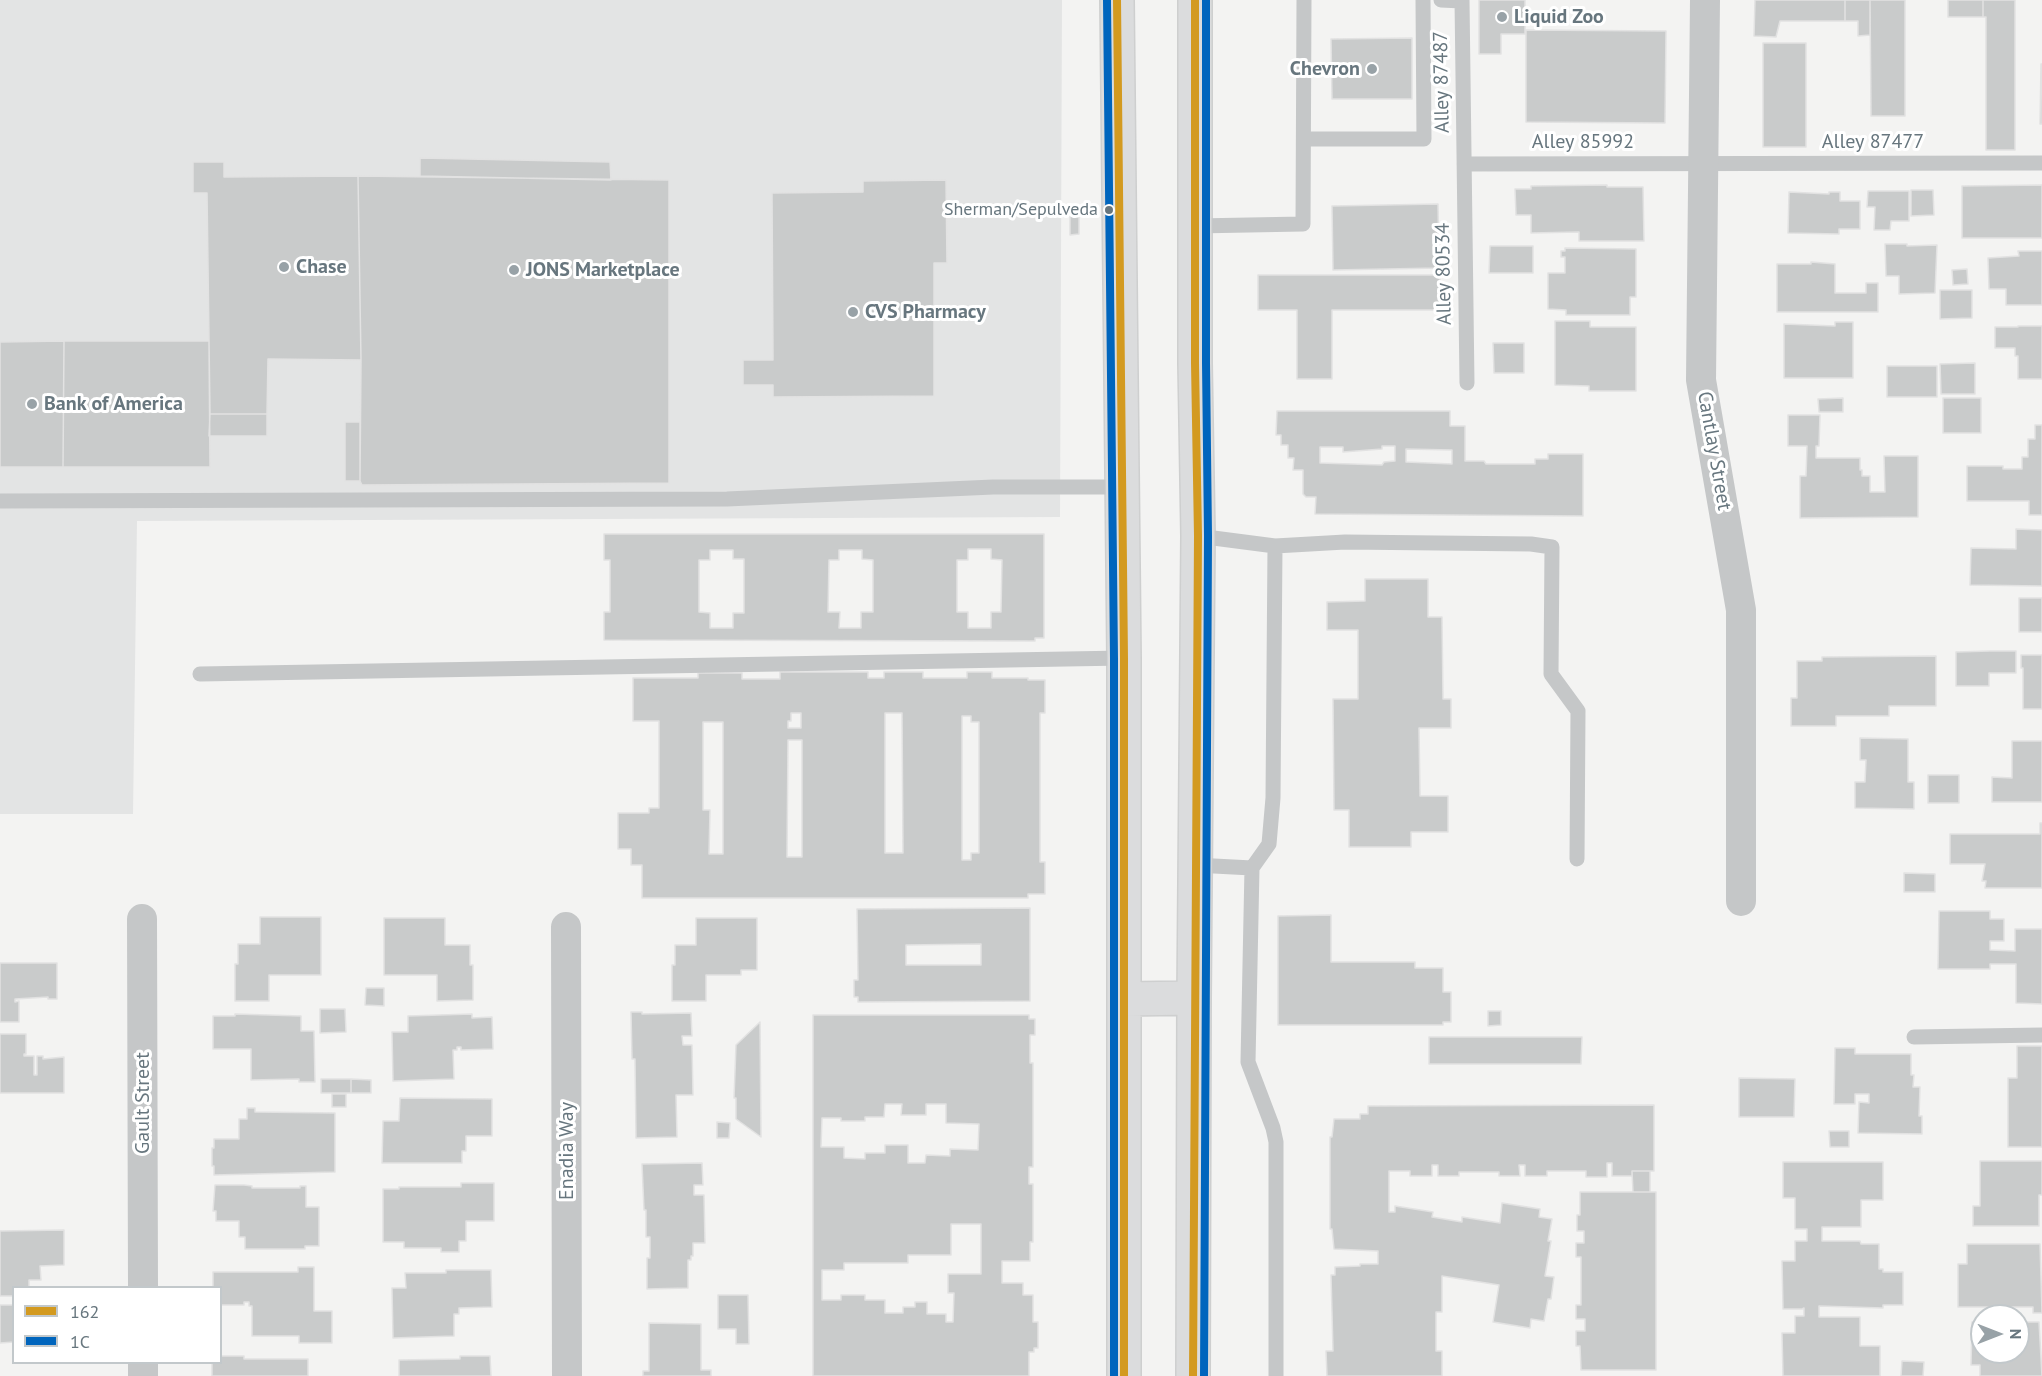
<!DOCTYPE html>
<html>
<head>
<meta charset="utf-8">
<style>
	body { margin:0 }
	#map { position:relative; width:2042px; height:1376px; overflow:hidden; background:#f3f3f2; font-family:"PT Sans",sans-serif }
	canvas { display:block }
	.legend { position:absolute; left:12px; top:1286px; width:210px; height:78px; box-sizing:border-box; background:#fff; border:2px solid #c2c8cb; margin:0; padding:8px 10px; list-style:none; font-size:18px; color:#67767e }
	.legend li { display:flex; align-items:center; gap:12px; height:30px }
	.legend b { width:30px; border:2px solid #c2c8cb }
	.north { position:absolute; left:1970px; top:1304px; width:60px; height:60px; box-sizing:border-box; background:#fff; border:2px solid #c2c8cb; border-radius:50%; rotate:90deg; font-size:16px; font-weight:700; line-height:24px; text-align:center; color:#67767e }
	.north::after { content:''; display:block; margin:auto; width:21px; height:27px; background:#98a2a7; clip-path:polygon(50% 0,100% 100%,50% 72%,0 100%) }
</style>
</head>
<body>
<div id="map">
<canvas width="2042" height="1376"></canvas>
<ul class="legend">
<li><b style="height:8px;background:#d39a20"></b>162</li>
<li><b style="height:8px;background:#0065bd"></b>1C</li>
</ul>
<div class="north">N</div>
</div>
<script>
const ctx = document.querySelector('canvas').getContext('2d');
ctx.lineJoin = 'round';
function paint(path, color) { ctx.fillStyle = color; ctx.fill(path, 'evenodd'); }
function strokePath(path, color, width, dash) { ctx.strokeStyle = color; ctx.lineWidth = width; ctx.lineCap = dash ? 'butt' : 'round'; ctx.setLineDash(dash || []); ctx.stroke(path); }
function label(font, color, halo, rows, align = 'center') {
  ctx.font = font + ' "PT Sans",sans-serif'; ctx.lineWidth = 6; ctx.setLineDash([]); ctx.textBaseline = 'middle'; ctx.strokeStyle = halo; ctx.fillStyle = color; for (const [text, x, y, turn = 0] of rows) {
    ctx.save(); ctx.translate(x, y); ctx.rotate((+turn || 0) * Math.PI / 180); ctx.textAlign = isNaN(turn) ? turn : align; if (halo) ctx.strokeText(text, 0, 0); ctx.fillText(text, 0, 0); ctx.restore();
  }
}
paint(new Path2D(`
	M0 0H1062L1060 517 137 521 133 814H0Z`), '#e3e4e4');
const building = new Path2D(`
	M1479 0H1525V34H1501V54H1479Z
	M1755 0H1845V21H1780L1776 37 1754 36Z
	M1845 0H1870V35L1858 36V21H1845Z
	M1870 0H1905V116H1871Z
	M1948 0H1983V17H1948Z
	M1983 0H2015V150H1986V17H1983Z
	M1526 30 1666 31 1665 123 1526 122Z
	M1412 38V99H1332L1331 39Z
	M1763 43H1806V147H1763Z
	M2041 64H2042V124H2040Z
	M420 158 610 162 611 180 420 176Z
	M193 162H224V177L358 176 361 360 268 359 267 414H210L207 193H193Z
	M358 176 669 180V483L362 485 360 481 361 360Z
	M946 180 947 263H934V396L773 397V385H743V360H773L772 193 863 192V181Z
	M1607 185V187H1643L1644 241H1579V232L1531 233V215H1516L1515 189H1531V186Z
	M2042 185V238H1962V186Z
	M1911 190H1933L1934 215 1911 216Z
	M1868 191H1909V221H1891L1890 230H1874L1875 207H1867Z
	M1789 192 1829 194V192H1840V201H1860V229H1839V234L1788 233Z
	M1438 204 1439 268 1333 270 1332 206Z
	M1070 216H1079V234L1070 235Z
	M1885 244H1907V246L1937 245 1935 293 1899 294V276H1886Z
	M1490 246H1533V273H1489Z
	M1565 248 1636 249V297H1630V315H1566V310L1548 309V273H1565V257H1561V251H1565Z
	M2018 251H2042V305H2006V289H1989L1988 258 2019 256Z
	M1811 262 1835 264V293H1866V283H1878V312H1777V264H1811Z
	M1967 269 1968 284 1953 285 1952 270Z
	M1258 275H1440V310H1332V379H1297V310H1258Z
	M1940 290H1972V318L1940 319Z
	M1555 321H1590V327H1636V391H1589V386L1555 385Z
	M1835 322H1853V378H1784V324L1835 326Z
	M2018 326H2042V379H2018V356H2015V348H1995V327H2018Z
	M64 341H209L210 467H63Z
	M64 341 63 467H0V342Z
	M1493 343H1524V373H1494Z
	M1975 363V394H1941L1940 364Z
	M1887 366H1937V397H1887Z
	M1843 398V412H1819L1818 399Z
	M1943 398H1981V433H1943Z
	M1277 411H1450V426H1465V461H1484L1486 464H1535V459H1548V454H1583V516L1315 514 1316 497H1306L1303 494V470H1293L1294 458H1288V445H1281V435H1276ZM1382 446H1395V461L1384 462 1382 465 1320 463V447H1343V452L1382 449ZM1406 449 1452 450V464L1406 462Z
	M210 414H267V436H209Z
	M1788 415H1820L1819 446H1816V458H1860V470H1862V476H1870V492H1885L1884 456H1918V517L1800 518V476H1806L1807 446H1788Z
	M345 422H360V481H345Z
	M2035 425H2042V515H2029V501H1967V466H2003V469H2022V457H2028V439H2035Z
	M2016 529 2042 530V586L1970 585 1971 548 2016 549Z
	M604 534H1044V638H1035V641L604 640V612H610V560H604ZM968 549H991V559L1002 560 1001 612H991V628H968V612H957V560H968ZM710 550H733V559H744V613H733V628H710V613L699 612V560H710ZM839 550H862V559L873 560V612H861V628H839L840 612H828L829 560H839Z
	M1365 579H1428V617H1442L1443 699H1451V728H1419L1420 796H1448V832H1411V847H1349V810H1334L1333 699H1358V630H1327V602L1365 601Z
	M2019 598H2042V632H2019Z
	M1990 651H2016V673H1989V686H1956V652Z
	M2021 655H2042V709H2023V668H2021Z
	M1936 656V706H1889V716H1836V726H1791V698H1797V661H1822V657Z
	M780 672H868V678H884V672H923V678H967V672H992V678H1028V680H1045V713H1040V862H1045V894H1028V898H642V865H631V849H618V813H649V808H659V721H633V678H698V673H742V679H780ZM791 713H801V728H788V721H791ZM885 713H902L903 853H885ZM962 716H971V722H979V853H971V860H962ZM703 722H723V854H709L710 810H703ZM788 740H802V857H787Z
	M1860 738 1908 739V782H1914V809L1855 808V782H1865L1866 760H1860Z
	M2012 741H2042V802H1992V777L2012 778Z
	M1928 775H1959V803H1928Z
	M2040 823H2042V888H1985L1986 881H1982L1985 864H1950V834H2040Z
	M1904 873 1935 874V892H1904Z
	M1030 908V1001L858 1002V997H854V980H858L857 909ZM981 944V965H906V945Z
	M1939 911H1990V919H2004V941H1990V950L2015 951V929H2042V1004L2016 1003V964H1990V969H1938Z
	M1331 915V962H1415V968H1443V992H1451V1022H1443V1025H1278V916Z
	M260 917H321V975H269V1001H235V964H238V944H260Z
	M384 918H445V945H470V965H473V1000L437 1001V975H384Z
	M696 918H757V970H741V975H706V1001H672V965H675V945H696Z
	M0 963H57V999H48V997L15 999V1002L19 1001V1022H0Z
	M366 988H384V1006L365 1005Z
	M320 1009H345L346 1032 320 1033Z
	M1488 1011H1501V1025L1488 1026Z
	M631 1012H642V1014L691 1013 692 1036H682L683 1045H692L693 1095H676L677 1137 636 1138 635 1059H632Z
	M235 1014 301 1016V1031H314L315 1082H299V1079L251 1080V1049H213V1016H235Z
	M472 1014V1018L492 1017 493 1049 461 1050V1047H457V1050H453L454 1079 393 1081 392 1032H408V1016Z
	M813 1015H1029V1019H1035V1035H1030V1063H1033V1167H1029V1184H1033V1242H1030V1261H1002V1283H1023V1295H1033V1322H1038V1348H1034V1352H1029V1376H813ZM885 1104H902L901 1115H926V1104H946V1123L979 1124 978 1150 950 1149V1156L926 1155 925 1163H908V1145H885V1153H865V1159L844 1158V1147H821L822 1118H841V1121H865V1117H884ZM951 1224H981V1274H948V1293H954L953 1322H946V1314H927V1302H915V1307H903V1313H885V1300H865V1295H841V1300H822V1270H844V1263H908V1255H951Z
	M760 1022 761 1137 736 1119V1098H734L736 1045Z
	M0 1034H26V1054H24V1056H34V1075H37V1056H43V1059L64 1057V1093H0Z
	M1429 1037H1582L1581 1064H1429Z
	M2017 1046H2042V1147H2008V1078H2017Z
	M1835 1048H1855V1054H1911V1075H1914L1913 1087H1920L1919 1116H1922V1134L1858 1133 1859 1102 1869 1103V1094H1855V1104H1834Z
	M1739 1078 1795 1079 1794 1117H1739Z
	M321 1079H351V1093H321Z
	M351 1079 371 1080V1093H351Z
	M332 1094H346V1107H332Z
	M400 1098 492 1099V1136H466V1151H462V1163H382L383 1121H399Z
	M1654 1105V1171H1632V1176H1612V1163H1607V1177H1586V1171H1547V1176H1525V1165H1519L1520 1176H1499V1172H1459V1176H1438V1165H1432V1176H1410V1171H1389V1212H1395V1206L1433 1212 1432 1217 1462 1222V1217L1500 1223 1502 1203 1540 1209 1539 1217 1552 1219 1548 1241H1551L1545 1276 1554 1277 1551 1299H1548L1544 1321 1531 1319 1530 1328 1493 1322 1499 1285 1442 1276V1312H1436V1351H1442V1376H1327L1326 1351H1333L1331 1275H1335V1267L1360 1266V1264H1378V1251L1334 1249 1332 1229H1330V1137H1332L1334 1119H1360V1114H1368V1106Z
	M247 1108H255V1112L335 1113V1172L214 1175V1166H212V1148H214V1139H239V1119H247Z
	M717 1122 730 1123 729 1138H717Z
	M1829 1131H1849V1147H1830Z
	M1980 1161H2042V1195H2039V1226H1973V1206H1980Z
	M1783 1162H1883V1200H1861V1227H1822V1241H1860L1861 1244H1879V1269H1883V1272H1903V1305H1883V1308L1819 1306V1317H1860V1346H1880V1376H1783L1782 1333H1795V1316H1804V1308L1802 1309H1783L1782 1261H1795V1241H1807V1229H1795V1198H1783Z
	M702 1163 703 1185H694V1195H704L705 1243H693V1256H691V1260H688V1288L647 1289V1258H650V1237H646V1210H644L642 1164Z
	M1632 1171H1650V1192H1633Z
	M461 1183H494V1221H466V1241H459V1252H441V1248H404V1242H383V1189H399V1187H461Z
	M215 1185H244L252 1186V1188H300V1186H306V1207H319V1246H305V1249H245V1237H239V1221H216V1211H213Z
	M1580 1192H1656V1370H1581L1580 1346H1576V1331H1585V1319H1576V1305H1581V1257H1576V1243H1584V1231H1577V1215H1580Z
	M64 1230V1265L40 1266 41 1280H29V1288H14V1296H0V1231Z
	M1967 1244H2040L2042 1313H2033V1307H1958V1264H1967Z
	M298 1267H314V1311H332V1343H299V1336H252V1306H249V1302H244V1305H220V1288H213V1272H298Z
	M446 1270H491L492 1307 459 1308V1314H454V1336L393 1338 392 1288H406L405 1273H446Z
	M718 1295H748L749 1344H736V1329H718Z
	M0 1305H14V1342L0 1343Z
	M1972 1322H1982V1352H2018V1322H2039L2042 1376H1980V1365H1971Z
	M649 1323 701 1324V1370H711V1376H643V1371H649Z
	M220 1356H244V1359H308V1376H212V1362H220Z
	M460 1356H490L491 1376H399V1360L460 1359Z
	M1902 1361 1924 1362 1923 1376H1901Z`);
paint(building, '#c9cbcb');
strokePath(building, '#e2e2e2', 1.5);
const primary = new Path2D(`
	M1117 0 1124 658V1376
	M1125 999 1194 998
	M1193 1376 1194 998 1198 536 1195 363V0`);
strokePath(primary, '#cecfcf', 36);
strokePath(new Path2D(`
	M1441 0 1462 1
	M1462 0 1467 383
	M1304 139H1424L1423 0
	M1464 164 2042 163
	M1195 226 1303 224 1304 0
	M0 501 727 499 993 487H1122
	M1198 536 1275 546 1273 798 1269 844 1252 868 1248 1062 1273 1128 1276 1142V1376
	M1275 546 1345 542 1531 544 1552 547 1551 674 1578 711 1577 859
	M200 674 1124 658
	M1195 865 1252 868
	M1914 1037 2042 1035`), '#c5c7c8', 15);
strokePath(new Path2D(`
	M1705 0 1701 380 1741 610V901
	M142 919 143 1288
	M566 927 567 1376
	M143 1362V1376`), '#c5c7c8', 30);
strokePath(primary, '#dbdcdd', 33);
strokePath(new Path2D(`
	M1117 0 1124 658V1376
	M1193 1376 1198 536 1195 363V0`), '#d39a20', 8);
strokePath(new Path2D(`
	M1107 0 1114 658V1376
	M1204 1376 1208 536 1206 363V0`), '#0065bd', 8);
for (const [x, y, r, color] of [
	[1502,17,6,"#98a2a7"],
	[1372,69,6,"#98a2a7"],
	[1109,210,5,"#67767e"],
	[284,267,6,"#98a2a7"],
	[514,270,6,"#98a2a7"],
	[853,312,6,"#98a2a7"],
	[32,404,6,"#98a2a7"]
]) { const dot = new Path2D(); dot.arc(x, y, r, 0, 2 * Math.PI); ctx.fillStyle = color; ctx.fill(dot); strokePath(dot, '#fff', 2); }
label('18px', '#67767e', '#fff', [
	["Sherman/Sepulveda",1098,210]
], 'right');
label('bold 20px', '#67767e', '#fff', [
	["Liquid Zoo",1514,17],
	["Chevron",1360,69,"right"],
	["Chase",296,267],
	["JONS Marketplace",526,270],
	["CVS Pharmacy",865,312],
	["Bank of America",44,404]
], 'left');
label('20px', '#67767e', '#fff', [
	["Alley 87487",1442,82,-91],
	["Alley 85992",1583,142],
	["Alley 87477",1873,142],
	["Alley 80534",1444,274,-91],
	["Cantlay Street",1714,451,80],
	["Gault Street",143,1103,-90],
	["Enadia Way",567,1151,-90]
]);
</script>
</body>
</html>
